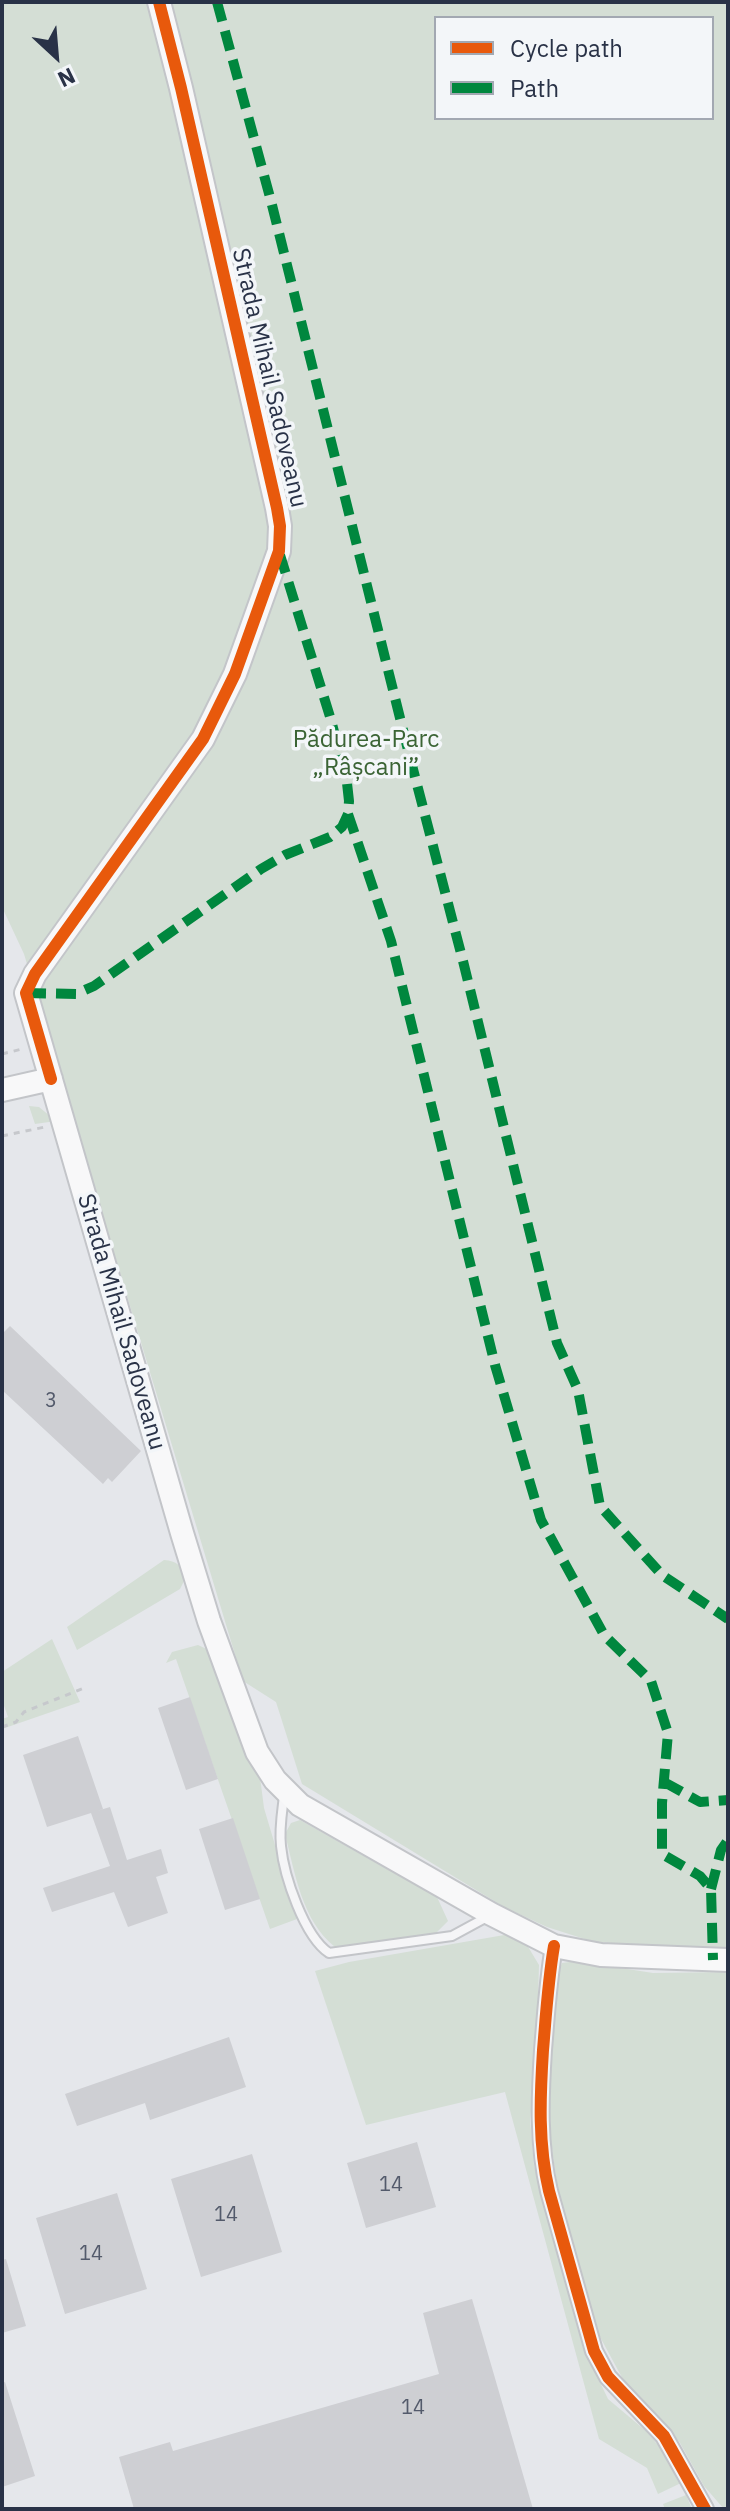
<!DOCTYPE html>
<html>
<head>
<meta charset="utf-8">
<style>
	body { margin:0 }
	#map { position:relative; width:730px; height:2511px; overflow:hidden; background:#e5e7eb; font-family:"IBM Plex Sans",sans-serif }
	canvas { display:block }
	.frame { position:absolute; inset:0; border:4px solid #293247; pointer-events:none }
	.legend { position:absolute; left:434px; top:16px; width:280px; height:104px; box-sizing:border-box; background:#f3f6f9; border:2px solid #a2a8b2; margin:0; padding:10px 14px; list-style:none; font-size:24px; color:#293247 }
	.legend li { display:flex; align-items:center; gap:16px; height:40px }
	.legend b { width:40px; border:2px solid #a2a8b2 }
	.north { position:absolute; left:16px; top:16px; width:80px; height:80px; -webkit-text-stroke:6px #f3f6f9; paint-order:stroke; rotate:154deg; font-size:22px; font-weight:700; line-height:32px; text-align:center; color:#293247 }
	.north::after { content:''; display:block; margin:auto; width:28px; height:36px; background:#293247; clip-path:polygon(50% 0,100% 100%,50% 72%,0 100%) }
</style>
</head>
<body>
<div id="map">
<canvas width="730" height="2511"></canvas>
<div class="frame"></div>
<ul class="legend">
<li><b style="height:10px;background:#e8590c"></b>Cycle path</li>
<li><b style="height:10px;background:#00873e"></b>Path</li>
</ul>
<div class="north">N</div>
</div>
<script>
const ctx = document.querySelector('canvas').getContext('2d');
ctx.lineJoin = 'round';
function paint(path, color) { ctx.fillStyle = color; ctx.fill(path, 'evenodd'); }
function strokePath(path, color, width, dash) { ctx.strokeStyle = color; ctx.lineWidth = width; ctx.lineCap = dash ? 'butt' : 'round'; ctx.setLineDash(dash || []); ctx.stroke(path); }
function label(font, color, halo, rows, align = 'center') {
  ctx.font = font + ' "IBM Plex Sans",sans-serif'; ctx.lineWidth = 7; ctx.setLineDash([]); ctx.textBaseline = 'middle'; ctx.strokeStyle = halo; ctx.fillStyle = color; for (const [text, x, y, turn = 0] of rows) {
    ctx.save(); ctx.translate(x, y); ctx.rotate((+turn || 0) * Math.PI / 180); ctx.textAlign = isNaN(turn) ? turn : align; if (halo) ctx.strokeText(text, 0, 0); ctx.fillText(text, 0, 0); ctx.restore();
  }
}
paint(new Path2D(`
	M2 2H728V1947L699 1948 594 1942 547 1927 504 1907 302 1784 276 1702 243 1681 24 954 2 907ZM436 18H712V118H436Z
	M29 1106 39 1107 56 1121 35 1124Z
	M164 1560C177 1561 181 1565 186 1577L180 1589 77 1650 67 1627Z
	M52 1639 80 1702 2 1729V1719L8 1717 2 1700V1672Z
	M198 1645 213 1652 260 1777 264 1808 297 1919 270 1929 176 1659 166 1663 172 1652Z
	M300 1820 437 1897 448 1921 436 1933 335 1947C302 1921 295 1873 285 1834L291 1823Z
	M510 1934 527 1945 539 1965 536 2067 530 2120 534 2165 585 2351 608 2399 646 2431 664 2452 681 2483 658 2494 647 2468 599 2439 505 2092 366 2125 315 1971 349 1962Z
	M576 1961 653 1973 728 1972V2509H724L704 2486 680 2443 670 2430 625 2383 593 2324 558 2191 547 2114 554 1984 562 1963Z
	M686 2495 692 2509H665L663 2504Z`), '#d4ded5');
paint(new Path2D(`
	M10 1326 141 1451 112 1482 108 1478 103 1484 2 1390V1334Z
	M190 1697 218 1779 186 1790 158 1708Z
	M78 1736 103 1809 97 1811 110 1807 127 1860 161 1849 168 1873 156 1877 168 1913 128 1927 114 1892 52 1912 43 1888 110 1866 91 1813 47 1827 23 1755Z
	M233 1818 260 1899 225 1910 199 1829Z
	M229 2037 246 2087 150 2120 145 2103 77 2126 65 2094Z
	M417 2142 436 2207 366 2228 347 2163Z
	M252 2154 282 2252 201 2277 171 2179Z
	M117 2193 147 2289 65 2314 36 2218Z
	M6 2259 26 2326 2 2333V2260Z
	M472 2299 533 2509H134L119 2457 170 2442 173 2451 439 2374 423 2313Z
	M5 2382 35 2476 2 2487V2383Z`), '#cecfd3');
const lane = new Path2D(`
	M284 1796C282 1813 279 1829 281 1846 284 1876 304 1936 329 1953L452 1936 487 1917`);
const street = new Path2D(`
	M554 1946C548 1981 546 2015 543 2050 540 2098 538 2144 549 2191L594 2351 608 2377 664 2436 705 2509`);
const secondary = new Path2D(`
	M159 2 181 88 277 508 280 526 279 551 235 674 203 739 35 974 26 993 182 1533 209 1621 257 1752 275 1780 300 1805 491 1914 554 1946 601 1955 728 1960
	M2 1090 51 1079`);
strokePath(lane, '#c3c5c9', 12);
strokePath(street, '#c3c5c9', 20);
strokePath(secondary, '#c3c5c9', 26);
strokePath(new Path2D(`
	M2 1054 22 1049
	M2 1136 45 1127
	M2 1727 16 1722 24 1712 84 1688`), '#c6c8cc', 3, [6, 6]);
strokePath(lane, '#f5f5f7', 8);
strokePath(street, '#f5f5f7', 16);
strokePath(secondary, '#f8f8f9', 22);
strokePath(new Path2D(`
	M217 2 271 201 408 750 463 961 557 1343 578 1390 600 1506 662 1575 728 1619
	M348 814 391 941 495 1365 541 1520 604 1635 651 1681 668 1733 662 1803V1854L700 1876 711 1889 713 1960
	M26 993 76 994 94 986 261 869 285 855 330 837 342 827 348 814 349 801 347 783 331 720 280 555
	M664 1782 700 1802 728 1800
	M711 1889 721 1850 728 1840`), '#00873e', 10, [20, 10]);
strokePath(new Path2D(`
	M51 1079 26 993 35 974 203 739 235 674 279 551 280 526 277 508 181 88 159 2
	M554 1946C548 1981 546 2015 543 2050 540 2098 538 2144 549 2191L594 2351 608 2377 664 2436 705 2509`), '#e8590c', 12);
label('20px', '#535a6b', null, [
	["3",51,1401],
	["14",391,2185],
	["14",226,2215],
	["14",91,2254],
	["14",413,2408]
]);
label('24px', '#293247', '#f3f6f9', [
	["Strada Mihail Sadoveanu",269,378,77],
	["Strada Mihail Sadoveanu",121,1322,74]
]);
label('24px', '#3b6435', '#f3f6f9', [
	["Pădurea-Parc",366,740],
	["„Râșcani”",366,768]
]);
</script>
</body>
</html>
